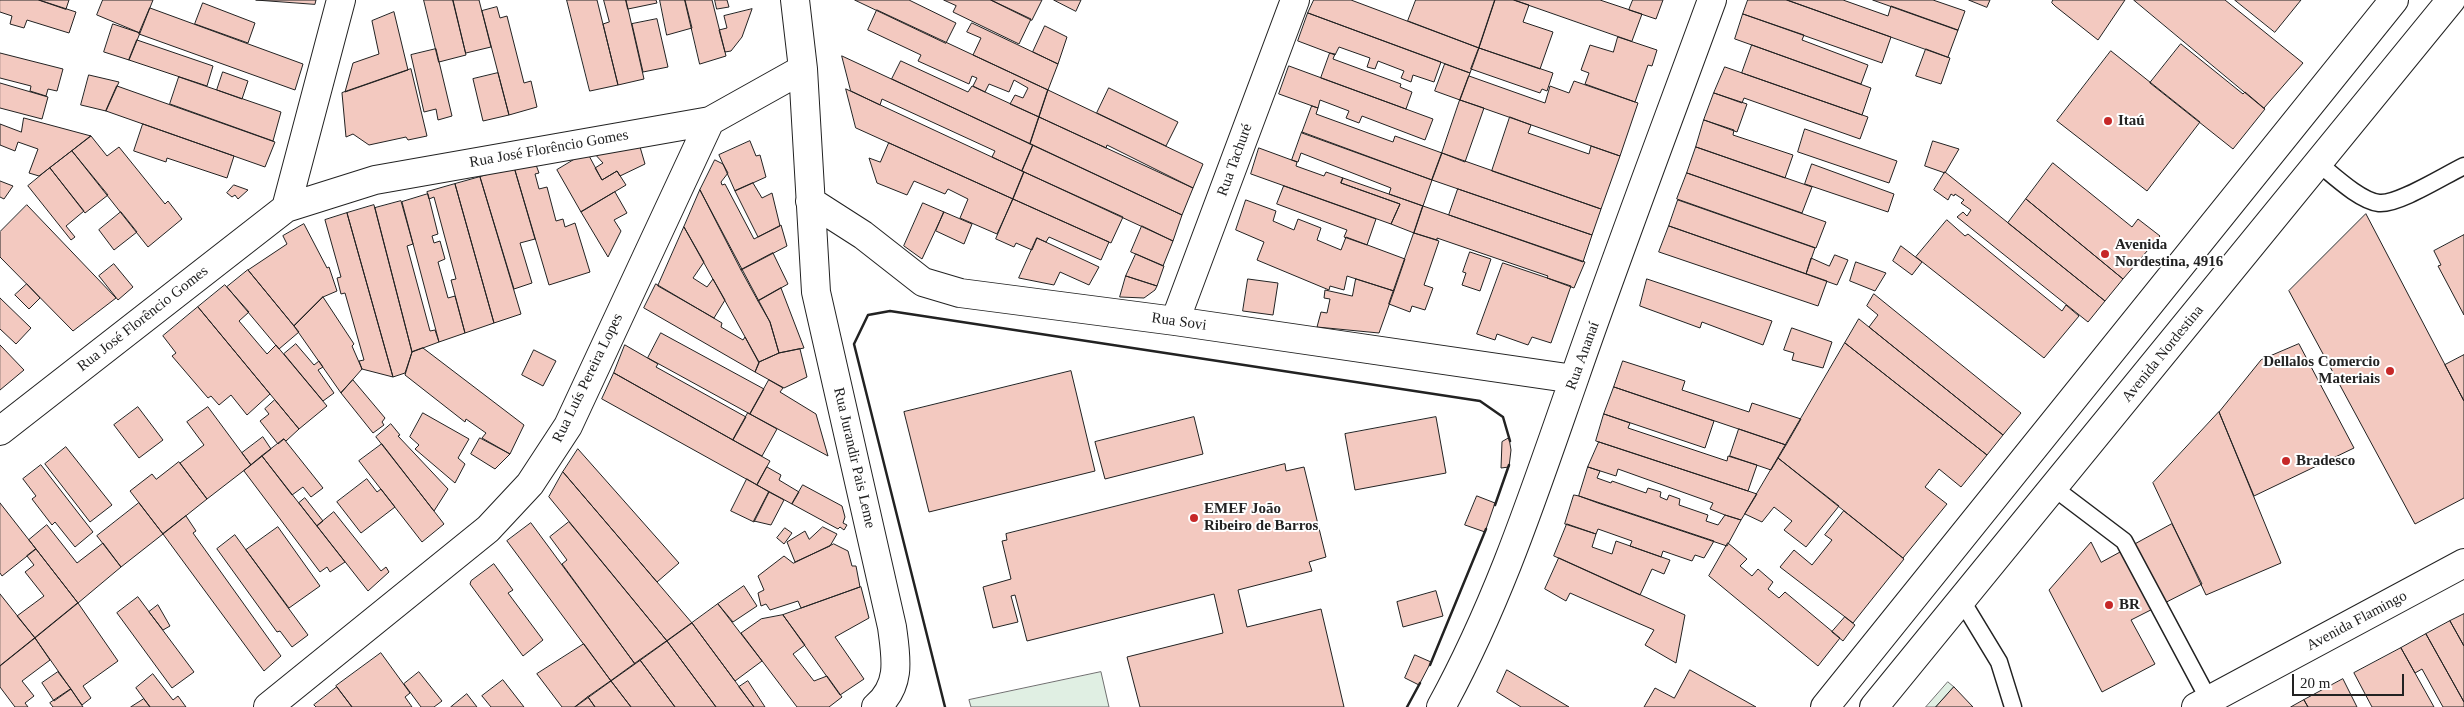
<!DOCTYPE html>
<html>
<head>
<meta charset="utf-8">
<style>
	body { margin:0 }
	#map { position:relative; width:2464px; height:707px; overflow:hidden; background:#fff; font-family:"Times New Roman",serif }
	canvas { display:block }
	.scale { position:absolute; left:2292px; top:674px; width:112px; height:22px; box-sizing:border-box; border:2px solid #222; border-top:0; padding-left:6px; font-size:15px; line-height:18px; white-space:nowrap; color:#222; -webkit-text-stroke:4px #fff; paint-order:stroke }
</style>
</head>
<body>
<div id="map">
<canvas width="2464" height="707"></canvas>
<div class="scale">20 m</div>
</div>
<script>
const ctx = document.querySelector('canvas').getContext('2d');
ctx.lineJoin = 'round';
function paint(path, color) { ctx.fillStyle = color; ctx.fill(path, 'evenodd'); }
function strokePath(path, color, width, dash) { ctx.strokeStyle = color; ctx.lineWidth = width; ctx.lineCap = dash ? 'butt' : 'round'; ctx.setLineDash(dash || []); ctx.stroke(path); }
function label(font, color, halo, rows, align = 'center') {
  ctx.font = font + ' "Times New Roman",serif'; ctx.lineWidth = 4; ctx.setLineDash([]); ctx.textBaseline = 'middle'; ctx.strokeStyle = halo; ctx.fillStyle = color; for (const [text, x, y, turn = 0] of rows) {
    ctx.save(); ctx.translate(x, y); ctx.rotate((+turn || 0) * Math.PI / 180); ctx.textAlign = isNaN(turn) ? turn : align; if (halo) ctx.strokeText(text, 0, 0); ctx.fillText(text, 0, 0); ctx.restore();
  }
}
const green = new Path2D(`
	M1101 672 1109 707H971L969 700Z
	M1948 682 1954 687 1936 707H1926Z`);
paint(green, '#e0efe3');
strokePath(green, '#6f6f6f', 1);
const building = new Path2D(`
	M0 0H39L76 12 69 33 27 20 24 28 10 24 12 16 0 12Z
	M39 0H69L66 9Z
	M103 0H153L140 33 97 15Z
	M256 0H316L315 4Z
	M424 0H453L466 55 439 62Z
	M453 0H479L491 47 466 53Z
	M567 0H597L618 85 590 91Z
	M604 0H626L644 79 618 85 603 24 609 22Z
	M626 0H656L657 3 628 9Z
	M660 0H685L692 28 667 35Z
	M685 0H712L726 56 700 64Z
	M715 0H727L729 7 717 9Z
	M855 0H909L956 23 946 43Z
	M944 0H991L1031 19 1019 44 953 12 956 6Z
	M991 0H1042L1032 20Z
	M1054 0H1081L1076 11Z
	M1314 0H1351L1479 48 1470 73 1308 13Z
	M1416 0H1495L1479 48 1408 21Z
	M1495 0H1514L1529 5 1523 22 1553 32 1540 69 1479 48Z
	M1514 0H1600L1642 14 1632 41Z
	M1633 0H1663L1656 19 1629 10Z
	M1748 0H1787L1891 37 1882 63 1743 14Z
	M1787 0H1843L1888 16 1891 6 1958 30 1948 57Z
	M1873 0H1933L1965 11 1958 30Z
	M1969 0H1990L1987 7Z
	M2053 0H2125L2098 40 2055 6 2052 3Z
	M2134 0H2225L2303 63 2264 108Z
	M2235 0H2301L2275 32Z
	M203 3 255 23 248 43 195 24Z
	M497 7 500 18 507 16 524 83 531 81 537 107 509 115 482 11Z
	M150 8 303 64 295 90 139 34Z
	M752 9 742 37 731 51 725 52 719 30 727 28 724 16Z
	M877 10 1048 90 1039 117 1010 104 1015 95 1023 98 1028 88 1014 80 1009 92 989 84 985 92 973 86 977 78 972 76 969 84 918 61 921 55 868 30Z
	M394 12 408 70 345 92 353 63 379 54 372 21Z
	M1308 13 1441 62 1434 82 1413 75 1411 82 1401 78 1404 71 1378 61 1375 69 1367 67 1370 58 1339 47 1335 55 1298 41Z
	M1743 14 1804 35 1802 40 1868 65 1861 84 1735 39Z
	M657 19 668 67 643 72 632 24Z
	M972 23 1058 64 1048 90 973 55 981 38 967 32Z
	M113 24 140 33 129 60 104 52Z
	M1045 26 1067 37 1058 64 1033 52Z
	M1618 37 1657 50 1652 66 1648 65 1635 102 1585 84 1589 73 1581 70 1590 45 1613 52Z
	M137 40 213 66 207 86 129 60Z
	M2181 44 2243 94 2245 92 2265 109 2233 149 2150 83Z
	M1752 45 1871 88 1862 115 1742 73Z
	M1479 48 1553 73 1547 91 1542 89 1540 93 1471 69Z
	M436 49 452 116 438 120 436 109 424 112 411 55Z
	M1926 49 1950 58 1941 84 1916 76Z
	M2111 51 2200 122 2147 191 2057 121Z
	M0 53 63 69 57 91 48 89 46 96 30 91 31 86 0 78Z
	M1330 53 1335 54 1333 59 1401 84 1400 87 1412 92 1406 109 1321 78Z
	M842 56 1033 145 1022 171 992 157 995 151 982 145 882 99 880 105 851 91Z
	M901 61 968 92 972 86 1039 117 1030 144 892 79Z
	M1445 64 1470 73 1460 100 1435 91Z
	M1289 66 1433 119 1425 140 1362 116 1359 123 1346 118 1349 111 1320 100 1318 108 1279 94Z
	M1725 67 1868 117 1860 139 1744 98 1742 103 1714 93Z
	M411 69 427 136 408 140 406 137 369 145 353 134 346 137 342 93Z
	M223 72 248 81 242 99 217 90Z
	M498 73 509 115 483 121 473 79Z
	M89 75 119 82 106 111 81 105Z
	M1469 76 1545 103 1550 86 1569 93 1574 81 1638 103 1620 156 1460 100Z
	M179 77 281 112 273 141 170 104Z
	M0 83 48 97 42 119 0 108Z
	M117 86 275 142 265 167 106 111Z
	M1109 88 1178 122 1166 146 1097 113Z
	M846 89 1024 172 1013 199 856 128Z
	M1048 90 1203 164 1193 188 1107 145 1106 148 1039 117Z
	M1714 93 1747 104 1737 132 1704 120Z
	M1460 100 1484 108 1465 162 1442 153Z
	M1312 106 1318 108 1316 114 1393 142 1395 136 1442 153 1432 180 1302 133Z
	M1039 117 1193 188 1182 215 1030 144Z
	M1510 117 1531 125 1528 133 1589 154 1591 146 1620 156 1601 209 1492 171Z
	M24 118 91 136 39 176 29 173 38 149 18 142 15 151 0 145V124L21 132Z
	M1704 120 1734 130 1733 135 1793 155 1785 178 1696 147Z
	M143 124 234 156 227 178 167 158 166 162 134 151Z
	M1805 129 1897 161 1889 183 1798 152Z
	M1302 132 1432 180 1423 206 1389 194 1391 188 1301 153 1298 162 1292 160Z
	M91 136 107 156 119 147 165 204 168 201 182 219 148 247 72 151Z
	M638 140 645 164 620 176 617 171 602 180 595 168 603 163 593 152Z
	M750 141 756 156 760 155 766 177 735 191 719 155Z
	M1933 141 1959 149 1945 173 1925 166Z
	M889 143 1013 199 997 234 960 218 968 199 948 189 945 194 914 181 907 195 877 183 869 158 880 162Z
	M1033 145 1182 215 1173 241 1022 171Z
	M1696 147 1812 187 1802 213 1687 173Z
	M1259 148 1297 162 1296 166 1324 176 1326 172 1343 178 1341 183 1400 204 1391 224 1251 174Z
	M72 151 108 195 85 213 50 168Z
	M587 152 602 180 617 171 626 185 581 212 557 170Z
	M1442 153 1601 209 1592 235 1432 180Z
	M715 160 723 164 728 173 721 182 722 185 725 184 754 239 781 225 787 246 741 270 700 190Z
	M535 162 539 173 535 174 539 189 547 187 556 221 563 219 565 227 575 223 590 272 549 285 514 167Z
	M2053 163 2132 227 2138 219 2160 236 2123 279 2026 199Z
	M1812 164 1894 194 1888 212 1805 184Z
	M514 167 535 239 520 243 532 283 514 289 480 177Z
	M50 168 84 211 66 226 75 237 71 240 28 186Z
	M1024 172 1123 217 1111 243 1013 199Z
	M1945 172 2105 301 2088 322 1957 217 1963 212 1967 216 1971 210 1961 203 1964 200 1955 194 1954 196 1951 194 1948 200 1934 190Z
	M1687 173 1826 222 1816 248 1677 199Z
	M480 177 521 314 494 323 455 184Z
	M1343 178 1423 206 1414 233 1391 224 1400 204 1341 183Z
	M0 181 13 186 4 199 0 197Z
	M753 183 762 198 772 193 780 226 758 237 735 191Z
	M455 184 494 323 465 333 451 280 456 279 434 197 429 199 427 192Z
	M234 185 248 190 238 199 235 195 232 197 227 193Z
	M1284 186 1376 219 1367 245 1344 237 1347 230 1277 204Z
	M1458 189 1592 235 1583 262 1449 215Z
	M700 190 770 322 779 353 759 362 684 227Z
	M615 192 627 213 614 220 621 231 608 257 581 212Z
	M428 194 438 234 432 236 434 243 440 241 445 259 438 262 448 298 455 296 465 333 439 342 402 202Z
	M1013 199 1109 242 1101 260 1049 237 1046 242 1037 238 1032 250 1016 243 1014 247 996 239Z
	M2026 199 2123 279 2105 301 2008 223Z
	M1246 200 1276 211 1273 221 1294 230 1298 219 1321 228 1317 240 1341 250 1346 237 1405 259 1394 291 1347 276 1344 290 1330 286 1329 290 1257 260 1264 242 1236 230Z
	M1678 200 1815 248 1806 274 1669 226Z
	M401 201 413 244 407 246 430 331 435 330 439 342 412 352 375 208Z
	M923 203 944 212 922 259 904 246Z
	M27 205 116 298 73 331 0 257V232Z
	M374 205 412 352 405 373 393 377 347 213Z
	M1423 206 1585 262 1574 288 1547 278 1548 276 1437 238V240L1414 233Z
	M121 212 137 232 114 250 99 230Z
	M944 212 972 224 964 244 936 231Z
	M347 213 393 377 362 369 359 361 364 360 345 293 341 294 337 278 341 277 325 220Z
	M2366 214 2464 401V498L2415 524 2289 291Z
	M1947 220 1965 236 1968 234 2062 311 2066 305 2079 316 2044 358 1916 257Z
	M304 224 327 268 329 267 337 291 323 297 294 326 248 270 287 244 283 236Z
	M1142 226 1173 241 1163 266 1131 252Z
	M1669 226 1827 281 1818 306 1659 252Z
	M684 227 704 262 693 278 707 287 713 279 725 300 714 318 658 286Z
	M1414 233 1439 241 1424 285 1433 288 1425 310 1412 306 1410 312 1389 304Z
	M2464 235V315L2438 266 2441 265 2434 251Z
	M1037 238 1099 267 1089 285 1060 272 1054 285 1019 278Z
	M1901 246 1922 262 1912 275 1893 261Z
	M1470 252 1491 259 1480 291 1462 285 1466 273 1463 272Z
	M773 253 788 284 758 301 741 270Z
	M1136 254 1164 266 1157 286 1126 276Z
	M1835 255 1848 260 1837 285 1806 274 1811 258 1829 266Z
	M1856 262 1886 273 1875 291 1850 281Z
	M1503 263 1571 286 1551 343 1532 337 1528 345 1497 334 1495 340 1477 334Z
	M114 264 133 287 118 300 99 276Z
	M248 270 299 332 279 349 227 287Z
	M1126 276 1157 286 1155 290 1144 298 1120 297Z
	M1248 279 1278 283 1273 315 1243 311Z
	M1356 279 1394 291 1379 333 1317 327 1321 312 1327 313 1330 299 1324 298 1325 290 1352 296Z
	M1647 279 1772 321 1763 345 1702 322 1700 328 1640 306Z
	M27 284 40 298 29 309 15 295Z
	M656 284 722 323 721 327 743 340 745 337 759 363 755 372 644 308Z
	M225 285 249 312 239 321 267 354 276 345 327 406 299 429 198 307Z
	M781 288 804 348 779 353 770 322 758 301Z
	M1874 294 2021 413 2003 435 1869 327 1878 315 1867 306Z
	M323 297 354 344 352 346 362 369 341 393 294 326Z
	M0 298 31 328 16 344 0 329Z
	M198 307 270 394 247 415 231 395 219 405 211 396 208 398 172 356 176 353 163 336Z
	M1859 319 2003 435 1987 455 1845 343Z
	M1792 328 1832 342 1823 368 1792 360 1794 353 1784 350Z
	M661 333 764 389 750 414 648 358Z
	M1845 343 1987 455 1961 487 1939 469 1925 487 1947 504 1903 558 1778 458Z
	M296 344 314 365 319 361 323 367 318 370 334 393 323 401 284 354Z
	M2299 344 2354 448 2254 496 2219 412 2261 360Z
	M0 345 24 370 0 390Z
	M625 345 658 364 656 367 746 417 733 440 614 373Z
	M423 348 524 425 510 454 482 438 486 433 466 419 465 422 405 375 412 352Z
	M800 349 807 377 784 388 755 372 759 362 779 353Z
	M534 350 556 361 543 386 522 375Z
	M2464 355V401L2445 365Z
	M1623 361 1685 381 1682 390 1749 412 1752 403 1801 419 1786 445 1614 387Z
	M1071 371 1095 471 929 512 904 412Z
	M614 373 770 461 757 485 602 399Z
	M353 380 385 418 382 422 384 425 373 433 341 393Z
	M769 380 783 388 780 392 816 414 828 456 750 414Z
	M1614 387 1714 421 1705 448 1604 414Z
	M275 400 299 429 286 441 284 439 278 444 260 421 269 414 265 409Z
	M138 407 163 440 139 458 114 425Z
	M208 407 251 465 207 499 180 463 204 445 187 422Z
	M2219 412 2281 563 2206 595 2153 483Z
	M423 413 469 439 458 458 465 464 455 483 415 449 419 445 410 437Z
	M748 413 777 429 762 456 733 440Z
	M1604 414 1630 423 1628 428 1727 461 1728 456 1757 465 1748 491 1596 441Z
	M1194 417 1203 454 1105 479 1095 442Z
	M1436 417 1446 473 1355 490 1345 434Z
	M391 424 400 435 398 436 448 489 434 511 376 437Z
	M1739 429 1786 445 1771 470 1730 456Z
	M263 437 271 449 251 465 242 453Z
	M480 438 510 454 495 469 471 454Z
	M1509 438 1511 450 1509 467 1501 468 1502 442Z
	M284 439 323 488 311 497 303 487 292 495 262 456Z
	M1599 442 1748 491 1757 494 1741 520 1725 515 1710 509 1713 503 1618 469 1616 476 1588 467Z
	M382 444 444 524 422 542 359 461Z
	M66 447 112 505 90 522 45 464Z
	M578 449 679 563 657 582 563 472Z
	M262 456 345 562 330 572 327 567 320 572 244 471Z
	M1778 458 1839 506 1806 547 1784 530 1792 521 1774 507 1762 522 1745 514Z
	M179 462 207 499 163 534 130 491 152 474 156 479Z
	M1285 464 1286 471 1304 467 1326 557 1309 562 1312 571 1238 590 1247 627 1321 609 1344 707H1140L1127 657 1223 633 1214 594 1027 641 1015 595 1011 596 1018 622 993 628 983 587 1011 579 1002 541 1007 540 1006 534Z
	M41 465 93 532 75 547 55 522 52 525 32 499 36 496 23 479Z
	M767 467 781 475 779 480 799 492 792 504 757 485Z
	M1588 467 1600 471 1597 478 1611 483 1612 481 1646 493 1648 488 1661 492 1660 497 1667 500 1669 495 1680 499 1679 505 1708 515 1706 521 1718 525 1725 515 1741 520 1727 546 1598 503 1579 496Z
	M563 472 657 582 692 623 667 641 549 497Z
	M367 479 377 492 381 489 395 507 361 533 337 502Z
	M747 479 769 492 754 522 731 511Z
	M803 485 842 506 845 517 843 523 847 525 844 530 840 527 838 529 792 504Z
	M769 492 784 500 771 525 754 521Z
	M1574 495 1579 496 1714 541 1704 558 1695 555 1692 561 1663 551 1661 557 1630 546 1632 541 1598 529 1596 534 1565 524Z
	M1477 496 1495 503 1485 532 1465 525Z
	M305 498 323 521 317 526 299 503Z
	M0 503 36 549 2 576 0 573Z
	M139 503 163 534 121 567 97 536Z
	M1844 511 1904 559 1853 623 1780 567 1794 550 1812 565 1832 540 1825 535Z
	M334 512 381 571 386 567 389 572 368 591 317 526Z
	M186 516 196 531 193 533 281 656 264 671 163 534Z
	M569 522 667 641 635 664 562 564 567 560 550 537Z
	M531 523 635 664 611 681 507 541Z
	M1567 524 1596 534 1592 547 1612 554 1616 541 1670 560 1664 574 1652 569 1640 595 1554 556Z
	M2172 524 2202 584 2131 620 2155 664 2102 692 2049 590 2091 542 2101 562Z
	M47 525 77 563 103 543 121 567 78 603 29 540Z
	M278 527 320 586 289 608 246 550Z
	M823 527 837 534 830 546 795 562 787 542 805 531 809 539Z
	M785 528 792 533 784 544 777 538Z
	M235 535 308 635 292 647 280 631 277 632 217 549Z
	M1728 543 1747 559 1740 566 1752 576 1758 569 1773 582 1768 589 1779 598 1785 592 1840 638 1818 666 1709 576Z
	M834 544 848 551 852 566H856L860 587 801 608 798 601 770 610 766 604 761 606 758 593 764 590 758 576 784 556 793 563Z
	M36 549 78 603 35 638 17 616 44 596 25 572 34 565 27 556Z
	M1559 558 1685 615 1676 663 1645 645 1654 630 1570 593 1566 601 1545 589Z
	M494 564 513 590 508 593 543 640 523 656 470 584 471 581Z
	M744 586 757 606 733 622 718 604Z
	M861 587 869 618 835 637 864 679 840 695 783 615Z
	M1436 591 1443 616 1403 627 1397 602Z
	M0 594 35 638 0 666Z
	M138 597 194 672 172 688 117 613Z
	M78 603 118 661 83 686 91 698 82 705 35 638Z
	M718 604 762 661 735 681 692 623Z
	M158 605 170 626 163 630 149 612Z
	M2464 614V646L2450 621Z
	M783 615 805 645 793 654 814 681 827 676 842 697 829 707H797L741 633 761 619Z
	M1845 617 1855 625 1843 641 1832 632Z
	M2450 621 2464 646V702L2426 634Z
	M692 623 735 681 754 707H716L667 641Z
	M2426 634 2464 702V707H2443L2422 669 2415 673 2401 648Z
	M35 638 50 660 22 681 34 696 25 703 28 707H15L0 687V666Z
	M667 641 716 707H675L640 660Z
	M584 644 611 681 575 707H562L537 674Z
	M2401 648 2415 673 2434 707H2372L2354 673Z
	M381 653 410 693 405 697 412 707H352L336 686Z
	M1415 655 1431 662 1419 685 1405 678Z
	M640 660 675 707H631L611 681Z
	M1507 670 1569 707H1521L1497 692Z
	M1690 670 1756 707H1644L1655 688 1674 698Z
	M58 672 71 689 54 701 42 683Z
	M419 672 442 701 434 707H421L404 684Z
	M153 674 173 700 178 696 186 707H150L136 688Z
	M2343 679 2357 707H2308L2304 700Z
	M503 680 524 707H491L482 696Z
	M611 681 631 707H595L588 697Z
	M748 681 765 707H754L739 687Z
	M337 687 352 707H316L314 705Z
	M1954 687 1973 707H1936Z
	M71 689 83 707H53L50 703Z
	M467 694 477 707H451Z
	M588 697 595 707H575Z
	M144 699 150 707H131Z
	M2304 700 2308 707H2291Z`);
paint(building, '#f3c9c0');
strokePath(building, '#222', 1);
const service = new Path2D(`
	M2318 163C2333 175 2360 201 2379 203 2398 205 2445 175 2464 166
	M2054 488 2124 541 2209 700
	M1962 601 1999 662 2013 707`);
const minor = new Path2D(`
	M795 0 803 69 816 292 892 627C896 657 902 685 876 707
	M810 201 863 235 923 282 960 293 1175 321 1574 379
	M286 208 341 0
	M1175 321 1295 0
	M0 431 286 208 375 180 710 121 803 69
	M268 707 488 529 530 484 568 426 710 121
	M1441 707C1499 601 1534 493 1574 379 1618 252 1666 126 1712 0`);
const tertiary = new Path2D(`
	M2196 707 2464 563`);
const secondary = new Path2D(`
	M1825 707 2394 0
	M1874 707 2451 0`);
strokePath(service, '#222', 19);
strokePath(minor, '#222', 30);
strokePath(tertiary, '#222', 30);
strokePath(secondary, '#222', 30);
strokePath(service, '#fff', 16);
strokePath(minor, '#fff', 28);
strokePath(tertiary, '#fff', 28);
strokePath(secondary, '#fff', 28);
strokePath(new Path2D(`
	M1495 505 1509 465
	M1430 665 1486 529
	M945 707 854 344 868 315 890 311 1480 401 1503 417 1510 441
	M1407 707 1420 683`), '#222', 2.5);
for (const [x, y, r, color] of [
	[2108,121,5,"#c62828"],
	[2105,254,5,"#c62828"],
	[2390,371,5,"#c62828"],
	[2286,461,5,"#c62828"],
	[1194,518,5,"#c62828"],
	[2109,605,5,"#c62828"]
]) { const dot = new Path2D(); dot.arc(x, y, r, 0, 2 * Math.PI); ctx.fillStyle = color; ctx.fill(dot); strokePath(dot, '#fff', 2); }
label('bold 15px', '#222', '#fff', [
	["Itaú",2118,121],
	["Avenida",2115,245],
	["Nordestina, 4916",2115,262],
	["Dellalos Comercio",2380,362,"right"],
	["Materiais",2380,379,"right"],
	["Bradesco",2296,461],
	["EMEF João",1204,509],
	["Ribeiro de Barros",1204,526],
	["BR",2119,605]
], 'left');
label('15px', '#222', '#fff', [
	["Rua José Florêncio Gomes",549,149,-10],
	["Rua Tachuré",1235,160,-70],
	["Rua José Florêncio Gomes",143,319,-38],
	["Rua Sovi",1179,322,8],
	["Avenida Nordestina",2163,354,-51],
	["Rua Ananaí",1583,356,-70],
	["Rua Luís Pereira Lopes",588,378,-64],
	["Rua Jurandir Pais Leme",854,458,77],
	["Avenida Flamingo",2357,621,-28]
]);
</script>
</body>
</html>
